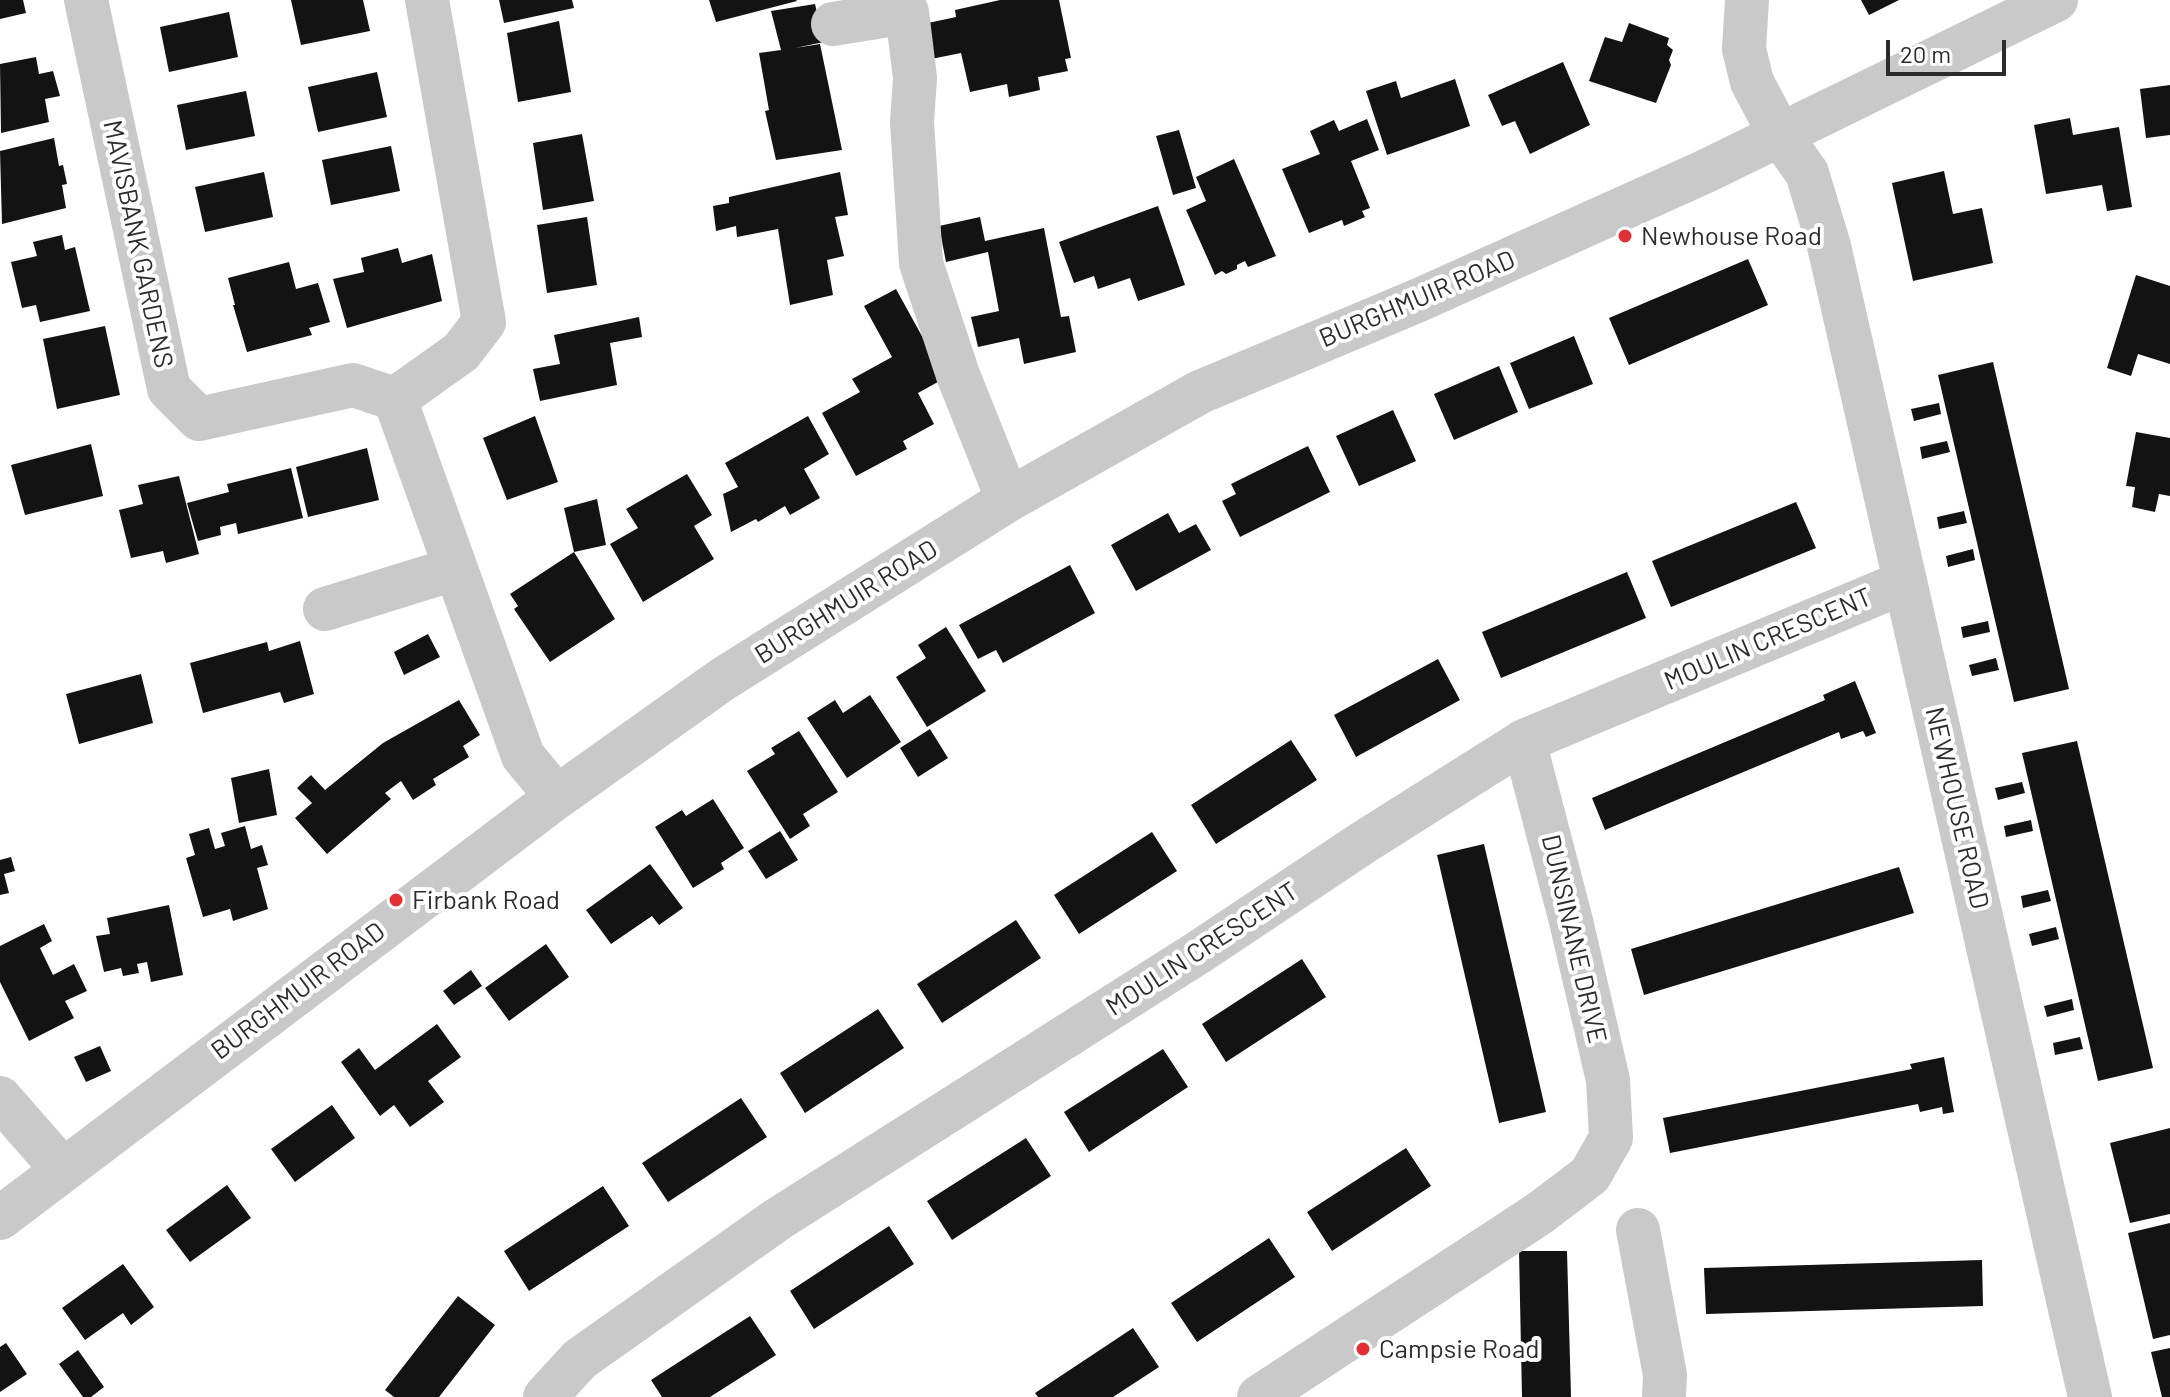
<!DOCTYPE html>
<html>
<head>
<meta charset="utf-8">
<style>
	body { margin:0 }
	#map { position:relative; width:2170px; height:1397px; overflow:hidden; background:#fff; font-family:Barlow,sans-serif }
	canvas { display:block }
	.scale { position:absolute; left:1886px; top:40px; width:120px; height:36px; box-sizing:border-box; border:4px solid #2c2c2c; border-top:0; padding-left:10px; font-size:24px; line-height:28px; white-space:nowrap; color:#2c2c2c; -webkit-text-stroke:6px #fff; paint-order:stroke }
</style>
</head>
<body>
<div id="map">
<canvas width="2170" height="1397"></canvas>
<div class="scale">20 m</div>
</div>
<script>
const ctx = document.querySelector('canvas').getContext('2d');
ctx.lineJoin = 'round';
function paint(path, color) { ctx.fillStyle = color; ctx.fill(path, 'evenodd'); }
function strokePath(path, color, width, dash) { ctx.strokeStyle = color; ctx.lineWidth = width; ctx.lineCap = dash ? 'butt' : 'round'; ctx.setLineDash(dash || []); ctx.stroke(path); }
function label(font, color, halo, rows, align = 'center') {
  ctx.font = font + ' Barlow,sans-serif'; ctx.lineWidth = 8; ctx.setLineDash([]); ctx.textBaseline = 'middle'; ctx.strokeStyle = halo; ctx.fillStyle = color; for (const [text, x, y, turn = 0] of rows) {
    ctx.save(); ctx.translate(x, y); ctx.rotate((+turn || 0) * Math.PI / 180); ctx.textAlign = isNaN(turn) ? turn : align; if (halo) ctx.strokeText(text, 0, 0); ctx.fillText(text, 0, 0); ctx.restore();
  }
}
paint(new Path2D(`
	M0 0H23L26 13 0 19Z
	M291 0H363L370 31 301 45Z
	M499 0H572L574 8 504 23Z
	M709 0H796L797 1 716 22Z
	M1000 0H1059L1071 58 1065 59 1068 71 1038 77 1040 90 1009 97 1007 84 970 92 961 53 921 61 914 26 956 17 955 10Z
	M1861 0H1899L1869 15Z
	M815 4 824 42 795 48 820 44 842 150 776 160 765 111 769 110 759 53 781 50 771 11Z
	M229 12 238 57 169 72 160 27Z
	M559 21 571 92 518 102 507 33Z
	M1629 23 1669 38 1667 45 1673 50 1669 60 1671 65 1656 103 1589 81 1605 37 1622 42Z
	M36 57 39 74 53 71 60 96 45 99 49 122 1 133 0 64Z
	M1563 62 1590 125 1530 154 1515 121 1502 126 1488 95Z
	M377 72 387 117 318 132 308 87Z
	M1455 79 1470 126 1387 155 1366 91 1396 81 1401 98Z
	M2170 85V135L2146 138 2140 89Z
	M246 91 255 136 186 150 177 105Z
	M2070 118 2073 135 2119 127 2132 207 2107 211 2102 185 2046 194 2034 125Z
	M1367 119 1379 150 1351 161 1370 208 1362 211 1365 217 1344 226 1342 220 1309 233 1282 169 1320 154 1310 131 1334 120 1339 131Z
	M1179 130 1196 188 1173 195 1156 136Z
	M582 134 594 201 543 210 533 143Z
	M54 138 59 166 63 165 67 184 62 185 66 208 2 224 0 151Z
	M391 146 400 191 331 205 322 160Z
	M1234 159 1276 256 1248 267 1245 261 1237 265V269L1226 274 1222 271 1215 275 1186 210 1206 201 1196 177Z
	M1944 171 1953 214 1982 208 1993 263 1913 281 1892 183Z
	M264 172 273 217 205 232 195 187Z
	M840 172 848 215 835 217 844 256 827 260 833 295 790 305 778 229 737 237 736 226 716 231 713 206 729 203V197Z
	M1158 206 1185 285 1138 301 1130 278 1098 289 1094 276 1074 283 1059 242Z
	M587 217 597 285 547 293 537 225Z
	M980 217 985 241 1044 228 1061 317 1069 316 1076 352 1024 364 1019 338 978 347 971 317 999 311 988 252 946 262 939 226Z
	M62 235 65 250 75 247 90 311 40 322 36 305 22 308 11 262 37 256 33 242Z
	M398 248 402 263 432 254 442 301 347 328 333 279 364 272 361 258Z
	M1748 259 1768 305 1629 365 1609 318Z
	M289 262 296 289 318 283 330 322 309 328 312 335 247 352 233 305H235L228 278Z
	M2136 275 2170 286V364L2138 354 2131 376 2107 368Z
	M896 289 945 378 918 393 934 424 903 441 907 449 856 476 822 413 860 392 852 379 892 357 864 306Z
	M639 317 642 337 610 343 617 385 540 401 533 369 560 364 554 335Z
	M105 326 120 395 57 409 43 339Z
	M1574 336 1593 384 1529 409 1510 363Z
	M1993 362 2069 689 2014 702 1938 375Z
	M1499 366 1518 412 1454 440 1434 394Z
	M1939 403 1941 414 1914 421 1911 409Z
	M1393 410 1416 461 1359 486 1336 436Z
	M535 416 558 482 507 500 483 438Z
	M808 416 829 454 804 469 820 498 790 515 785 506 758 522 756 519 731 532 723 494 738 487 725 463Z
	M2136 432 2170 438V496L2159 494 2155 512 2132 507 2135 487 2126 486Z
	M1947 441 1950 452 1922 459 1920 447Z
	M91 444 103 496 25 515 11 465Z
	M1308 446 1330 492 1240 537 1222 501 1236 494 1231 484Z
	M367 448 379 500 308 517 296 467Z
	M291 468 303 518 238 534 236 523 220 527 221 535 198 541 187 503 229 492 227 484Z
	M687 474 712 515 694 526 714 559 643 602 610 544 638 528 626 509Z
	M179 476 199 554 166 563 163 551 131 558 119 510 143 504 138 485Z
	M597 499 606 545 574 552 564 508Z
	M1796 502 1816 548 1671 607 1652 561Z
	M1964 511 1967 523 1939 529 1937 517Z
	M1168 513 1179 533 1196 524 1211 550 1136 591 1111 545Z
	M1973 549 1975 560 1948 567 1946 556Z
	M574 552 615 619 550 662 514 609 518 606 510 594Z
	M1070 565 1095 613 1003 663 996 650 978 659 959 625Z
	M1627 572 1646 618 1501 678 1482 632Z
	M1988 621 1990 632 1963 638 1961 627Z
	M946 627 986 691 927 727 896 677 926 658 918 645Z
	M428 634 440 657 404 675 394 652Z
	M300 641 314 694 284 703 280 692 203 713 190 663 267 642 269 651Z
	M1996 658 1999 670 1972 676 1969 665Z
	M1438 659 1460 700 1356 757 1334 715Z
	M141 674 153 723 79 744 66 694Z
	M1855 681 1876 733 1866 737 1863 731 1841 739 1839 732 1605 830 1592 798 1825 700 1823 695Z
	M870 695 901 742 847 778 807 718 835 700 843 713Z
	M459 700 480 735 463 746 469 757 433 779 436 785 413 800 401 781 385 793 391 799 327 854 295 818 312 803 297 788 311 775 325 790 383 743Z
	M930 729 948 758 918 777 900 748Z
	M799 731 838 792 803 814 810 826 790 839 747 771 775 754 771 748Z
	M1291 740 1317 780 1216 844 1191 805Z
	M2077 741 2153 1068 2098 1081 2022 753Z
	M269 769 277 815 239 823 231 778Z
	M2022 782 2025 793 1998 800 1995 788Z
	M713 799 744 848 721 863 724 869 693 888 655 827 682 810 686 816Z
	M2031 820 2033 831 2006 837 2004 826Z
	M245 826 251 849 262 845 268 865 257 868 268 909 233 921 230 909 203 917 186 858 195 855 189 834 209 828 215 849 225 846 221 833Z
	M780 831 798 860 766 879 748 851Z
	M1152 832 1177 871 1079 934 1054 895Z
	M1484 844 1546 1112 1499 1123 1437 855Z
	M11 857 15 871 4 874 9 893 0 895V860Z
	M650 864 683 908 659 925 652 916 611 944 586 910Z
	M1899 867 1914 913 1644 995 1631 949Z
	M2048 890 2051 901 2023 908 2021 896Z
	M169 905 183 975 151 982 147 962 137 964 139 973 123 976 121 968 104 972 96 936 110 934 107 918Z
	M1016 920 1041 958 942 1023 917 984Z
	M44 924 52 941 40 948 53 975 74 964 87 991 65 1001 74 1018 29 1041 0 982V946Z
	M2056 927 2059 939 2032 946 2029 934Z
	M546 944 569 977 509 1021 485 988Z
	M1302 959 1326 997 1226 1062 1202 1024Z
	M471 970 482 986 454 1005 443 991Z
	M2072 999 2074 1010 2047 1017 2044 1006Z
	M878 1009 904 1048 805 1113 780 1073Z
	M437 1024 461 1057 428 1081 444 1102 410 1127 394 1105 380 1116 341 1062 359 1048 375 1070Z
	M2080 1037 2083 1049 2055 1055 2053 1043Z
	M100 1046 111 1071 86 1082 74 1057Z
	M1163 1049 1188 1087 1089 1152 1064 1112Z
	M1944 1057 1954 1112 1943 1114 1942 1107 1920 1112 1918 1104 1670 1153 1663 1118 1912 1069 1910 1064Z
	M741 1098 767 1137 668 1202 642 1163Z
	M332 1105 355 1138 295 1182 271 1149Z
	M2170 1128V1214L2130 1223 2110 1143Z
	M1026 1138 1051 1176 952 1240 927 1201Z
	M1406 1148 1431 1186 1332 1251 1307 1212Z
	M227 1185 251 1218 190 1262 166 1230Z
	M603 1186 629 1226 529 1291 504 1251Z
	M2170 1223V1335L2153 1339 2128 1233Z
	M889 1226 914 1264 814 1329 790 1291Z
	M1269 1238 1295 1277 1197 1342 1171 1303Z
	M1519 1251H1567L1571 1397H1522Z
	M1982 1260 1983 1306 1706 1314 1704 1268Z
	M123 1264 154 1307 131 1325 123 1313 85 1340 62 1308Z
	M458 1296 495 1325 439 1397H394L385 1390Z
	M750 1316 776 1355 710 1397H662L651 1380Z
	M1133 1328 1159 1367 1113 1397H1038L1035 1393Z
	M6 1343 27 1374 0 1392V1347Z
	M2170 1348V1397H2162L2151 1352Z
	M78 1350 104 1387 91 1397H83L59 1364Z`), '#131313');
strokePath(new Path2D(`
	M86 0 169 389 199 419 353 385 395 399
	M427 0 484 322 461 352 395 399 523 756 557 797
	M1747 0 1744 49 1752 82 1780 135 1807 173 1829 246 2090 1397
	M833 24 907 12 915 78 912 122 921 263 958 375 1008 500
	M325 609 454 569
	M0 1098 63 1170
	M0 1218 557 797 723 679 1008 500 1200 392 1419 300 1704 172 2056 0
	M1638 1230 1665 1375 1664 1397
	M545 1397 580 1359 778 1219 1199 952 1364 842 1524 741 1905 582
	M1259 1397 1540 1213 1590 1175 1611 1138 1608 1080 1571 921 1524 741`), '#c9c9c9', 44);
for (const [x, y, r, color] of [
	[1625,236,8,"#e42e36"],
	[396,900,8,"#e42e36"],
	[1363,1349,8,"#e42e36"]
]) { const dot = new Path2D(); dot.arc(x, y, r, 0, 2 * Math.PI); ctx.fillStyle = color; ctx.fill(dot); strokePath(dot, '#fff', 3); }
label('26px', '#2c2c2c', '#fff', [
	["Newhouse Road",1641,236],
	["Firbank Road",412,900],
	["Campsie Road",1379,1349]
], 'left');
label('26px', '#2c2c2c', '#fff', [
	["MAVISBANK GARDENS",138,244,78],
	["BURGHMUIR ROAD",1417,299,-23],
	["BURGHMUIR ROAD",846,602,-32],
	["MOULIN CRESCENT",1768,639,-23],
	["NEWHOUSE ROAD",1957,808,77],
	["DUNSINANE DRIVE",1574,939,77],
	["MOULIN CRESCENT",1202,949,-33],
	["BURGHMUIR ROAD",298,991,-37]
]);
</script>
</body>
</html>
